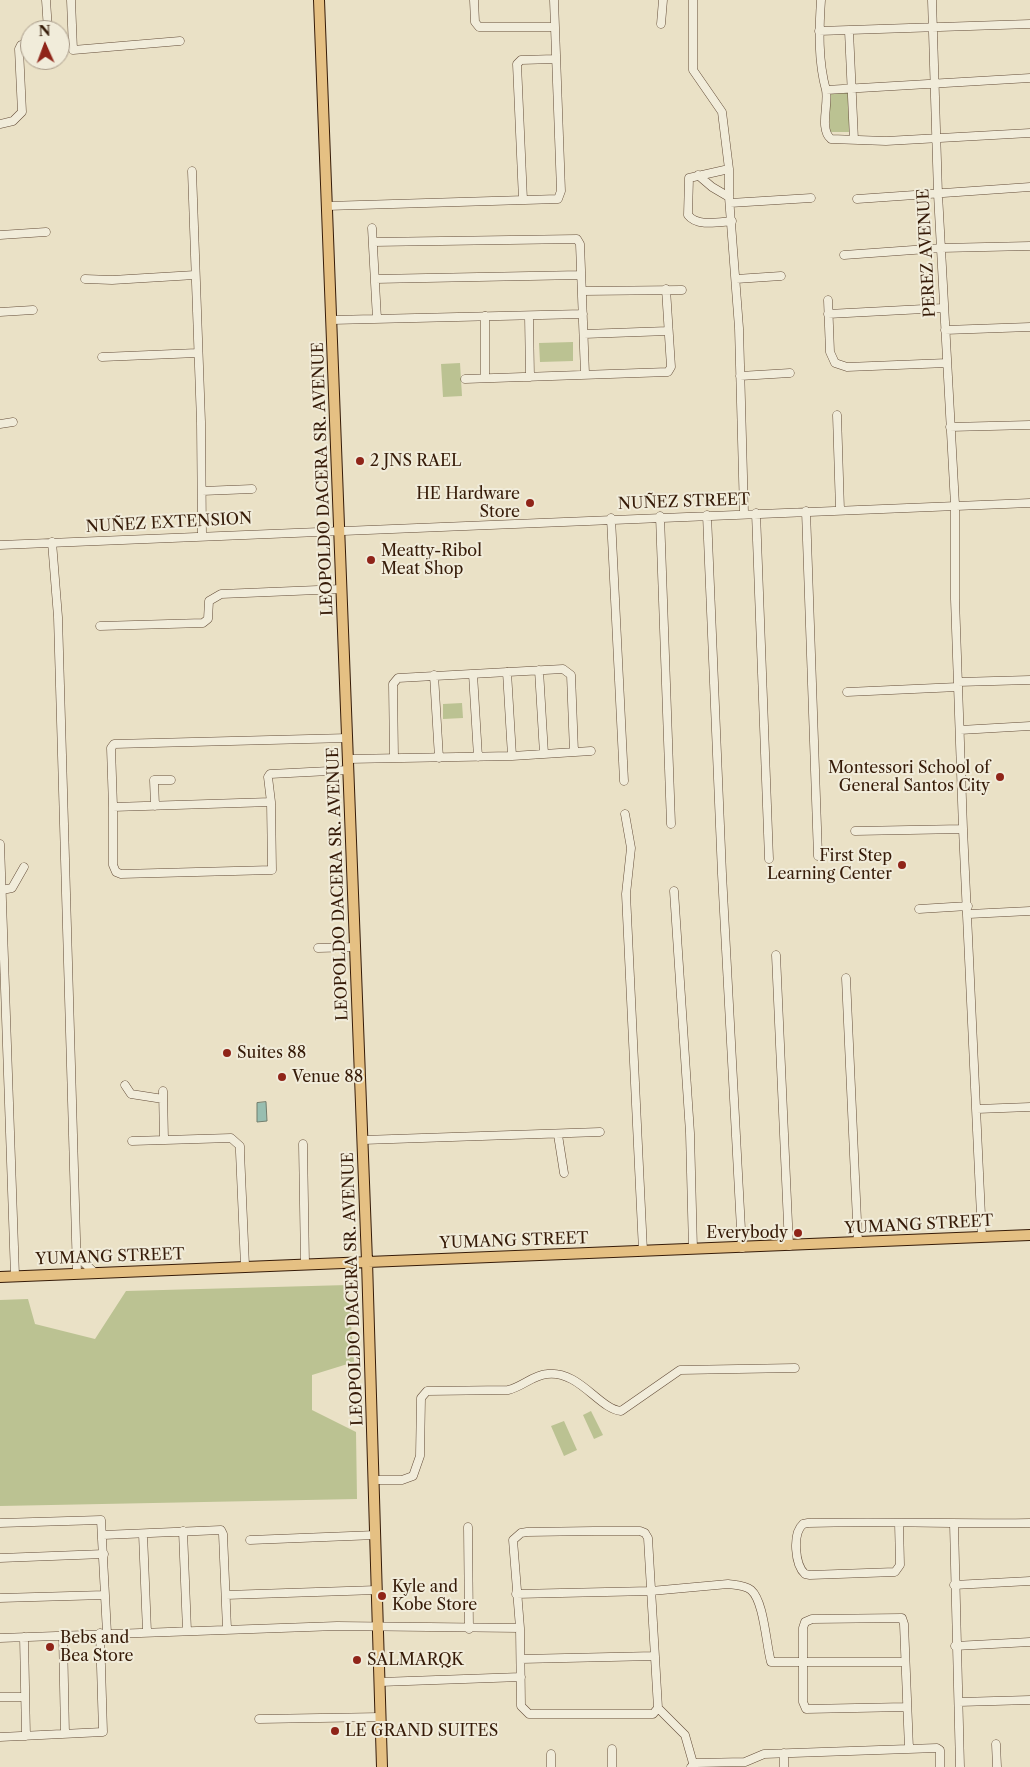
<!DOCTYPE html>
<html>
<head>
<meta charset="utf-8">
<style>
	body { margin:0 }
	#map { position:relative; width:1030px; height:1767px; overflow:hidden; background:#eae1c6; font-family:"Libre Caslon Text",serif }
	canvas { display:block }
	.north { position:absolute; left:20px; top:20px; width:50px; height:50px; box-sizing:border-box; background:#f1ecda; border:1px solid #a69886; border-radius:50%; rotate:358deg; font-size:14px; font-weight:700; line-height:20px; text-align:center; color:#361b08 }
	.north::after { content:''; display:block; margin:auto; width:18px; height:22px; background:#8f2418; clip-path:polygon(50% 0,100% 100%,50% 72%,0 100%) }
</style>
</head>
<body>
<div id="map">
<canvas width="1030" height="1767"></canvas>
<div class="north">N</div>
</div>
<script>
const ctx = document.querySelector('canvas').getContext('2d');
ctx.lineJoin = 'round';
function paint(path, color) { ctx.fillStyle = color; ctx.fill(path, 'evenodd'); }
function strokePath(path, color, width, dash) { ctx.strokeStyle = color; ctx.lineWidth = width; ctx.lineCap = dash ? 'butt' : 'round'; ctx.setLineDash(dash || []); ctx.stroke(path); }
function label(font, color, halo, rows, align = 'center') {
  ctx.font = font + ' "Libre Caslon Text",serif'; ctx.lineWidth = 4; ctx.setLineDash([]); ctx.textBaseline = 'middle'; ctx.strokeStyle = halo; ctx.fillStyle = color; for (const [text, x, y, turn = 0] of rows) {
    ctx.save(); ctx.translate(x, y); ctx.rotate((+turn || 0) * Math.PI / 180); ctx.textAlign = isNaN(turn) ? turn : align; if (halo) ctx.strokeText(text, 0, 0); ctx.fillText(text, 0, 0); ctx.restore();
  }
}
paint(new Path2D(`
	M829 93H849V132H830Z
	M573 342V361L540 362 539 343Z
	M460 363 462 396 443 397 441 364Z
	M462 703 463 718 443 719V704Z
	M348 1285 354 1362 312 1375V1410L356 1432 357 1499 0 1506V1300L28 1299 35 1324 95 1339 126 1291Z
	M591 1411 603 1435 594 1439 583 1415Z
	M564 1421 577 1450 564 1456 551 1426Z`), '#bbc292');
const water = new Path2D(`
	M266 1102 267 1121 257 1122V1103Z`);
paint(water, '#98beb0');
strokePath(water, '#717d6d', 1);
const minor = new Path2D(`
	M46 0 48 30
	M71 0 73 50 180 41
	M474 0 475 22 479 27H554
	M693 0V70L722 112 729 169V197L739 328 744 513
	M821 0C819 30 818 61 826 90 829 104 819 129 831 139L886 141 1030 133
	M932 0 938 194 955 505V599L963 829 982 1237
	M661 24 663 0
	M819 31 1030 24
	M849 31 854 140
	M826 90 1030 78
	M0 124 13 121 22 112 19 49 21 45 30 44
	M729 169 689 178 688 215C697 227 719 222 732 221
	M192 171 201 422 202 535
	M698 175 712 187 729 197
	M857 199 1030 187
	M523 200 517 64 521 60 555 59
	M730 203 811 198
	M327 206 558 199 561 191 554 0
	M372 228 377 319
	M0 235 46 232
	M373 242 577 239 580 244 585 374
	M844 255 941 248 1030 246
	M85 279 112 280 195 275
	M375 279 581 275
	M736 279 781 276
	M582 291 682 290
	M828 300 830 352 835 363 847 367 947 363
	M0 312 33 310
	M828 314 943 308
	M485 316V378
	M529 316 530 377
	M332 320 583 314
	M945 330 1030 327
	M584 334 668 331
	M102 357 197 353
	M740 376 790 373
	M465 379 668 372 671 367 666 289
	M837 415 840 510
	M0 424 13 422
	M950 427 1030 425
	M202 491 252 489
	M806 511 818 856
	M756 513 769 859
	M707 515 722 874 742 1248
	M660 516 671 824
	M611 518 624 781
	M52 542 58 617 77 1273
	M0 545 1030 503
	M100 626 203 623 208 619 209 601 221 594 342 589
	M539 670 544 754
	M507 672 512 756
	M473 674 478 757
	M434 675 439 758
	M958 682 1030 680
	M847 692 958 687
	M960 730 1030 726
	M348 738 114 744 111 748 113 807 271 802 268 777 270 774 349 770
	M394 758 393 684 398 678 563 669 571 675 574 752
	M348 759 512 756 591 751
	M155 806 154 780H171
	M113 807V865L116 872 121 874 272 870 271 802
	M625 814 631 848 626 894 643 1251
	M855 831 963 829
	M0 844 15 1276
	M2 890 12 888 24 867
	M674 891 690 1133 693 1249
	M919 909 968 906
	M969 914 1030 911
	M318 948 356 947
	M776 955 789 1246
	M846 978 858 1243
	M125 1085 131 1094 163 1099
	M163 1091 164 1140
	M977 1109 1030 1107
	M558 1135 564 1173
	M363 1140 600 1132
	M132 1141 231 1138 240 1146V1152L245 1266
	M303 1144 305 1264
	M77 1256 94 1272
	M374 1480H402L413 1476 420 1456 421 1398 427 1391 508 1390C522 1387 533 1375 547 1374 579 1370 599 1409 621 1411L680 1370 795 1368
	M0 1523 101 1520 107 1633
	M899 1523 900 1565 895 1572 810 1575 805 1574C795 1565 792 1534 803 1524L808 1523C882 1521 956 1524 1030 1523
	M954 1524 960 1767
	M468 1527 469 1629
	M183 1531 187 1631
	M594 1531H640L645 1533 648 1538 658 1708 653 1714H529L521 1706 520 1628 513 1540 521 1533 527 1532Z
	M143 1534 147 1632
	M103 1535 221 1530 223 1534 227 1629
	M250 1540 376 1535
	M0 1558 104 1554
	M954 1585 1030 1581
	M516 1594 651 1591 728 1584C735 1585 745 1585 751 1590 764 1601 766 1644 771 1662H905
	M226 1595 377 1590
	M0 1598 105 1595
	M63 1635 65 1734
	M24 1637 26 1736
	M0 1638 337 1626 520 1628
	M955 1646 1030 1642
	M521 1659 655 1656
	M380 1682 521 1677
	M0 1697H25
	M959 1702 1030 1700
	M906 1707 806 1709 803 1702V1628L805 1622 812 1619 902 1618 904 1624 909 1749
	M658 1708 685 1735 693 1763
	M259 1719 381 1717
	M0 1737 103 1732 100 1633
	M996 1744 997 1767
	M612 1749V1767
	M784 1753V1767
	M551 1754V1767
	M691 1767 696 1763 745 1762 764 1754 937 1748 940 1750V1767`);
const major = new Path2D(`
	M319 0 367 1261 382 1767
	M0 1277 1030 1235`);
strokePath(minor, '#634c38', 9);
strokePath(major, '#361b08', 12);
strokePath(minor, '#f1ecda', 8);
strokePath(major, '#e5c083', 10);
for (const [x, y, r, color] of [
	[360,461,5,"#8f2418"],
	[530,503,5,"#8f2418"],
	[371,560,5,"#8f2418"],
	[1000,777,5,"#8f2418"],
	[902,865,5,"#8f2418"],
	[227,1053,5,"#8f2418"],
	[282,1077,5,"#8f2418"],
	[798,1233,5,"#8f2418"],
	[382,1596,5,"#8f2418"],
	[50,1647,5,"#8f2418"],
	[357,1660,5,"#8f2418"],
	[335,1731,5,"#8f2418"]
]) { const dot = new Path2D(); dot.arc(x, y, r, 0, 2 * Math.PI); ctx.fillStyle = color; ctx.fill(dot); strokePath(dot, '#f1ecda', 2); }
label('16px', '#361b08', '#f1ecda', [
	["PEREZ AVENUE",927,253,-93],
	["LEOPOLDO DACERA SR. AVENUE",323,479,-92],
	["NUÑEZ STREET",684,502,-2],
	["NUÑEZ EXTENSION",169,523,-3],
	["LEOPOLDO DACERA SR. AVENUE",338,884,-92],
	["YUMANG STREET",919,1225,-3],
	["YUMANG STREET",514,1241,-2],
	["YUMANG STREET",110,1257,-2],
	["LEOPOLDO DACERA SR. AVENUE",353,1289,-92]
]);
label('16px', '#361b08', '#f1ecda', [
	["2 JNS RAEL",370,461],
	["HE Hardware",520,494,"right"],
	["Store",520,512,"right"],
	["Meatty-Ribol",381,551],
	["Meat Shop",381,569],
	["Montessori School of",990,768,"right"],
	["General Santos City",990,786,"right"],
	["First Step",892,856,"right"],
	["Learning Center",892,874,"right"],
	["Suites 88",237,1053],
	["Venue 88",292,1077],
	["Everybody",788,1233,"right"],
	["Kyle and",392,1587],
	["Kobe Store",392,1605],
	["Bebs and",60,1638],
	["Bea Store",60,1656],
	["SALMARQK",367,1660],
	["LE GRAND SUITES",345,1731]
], 'left');
</script>
</body>
</html>
